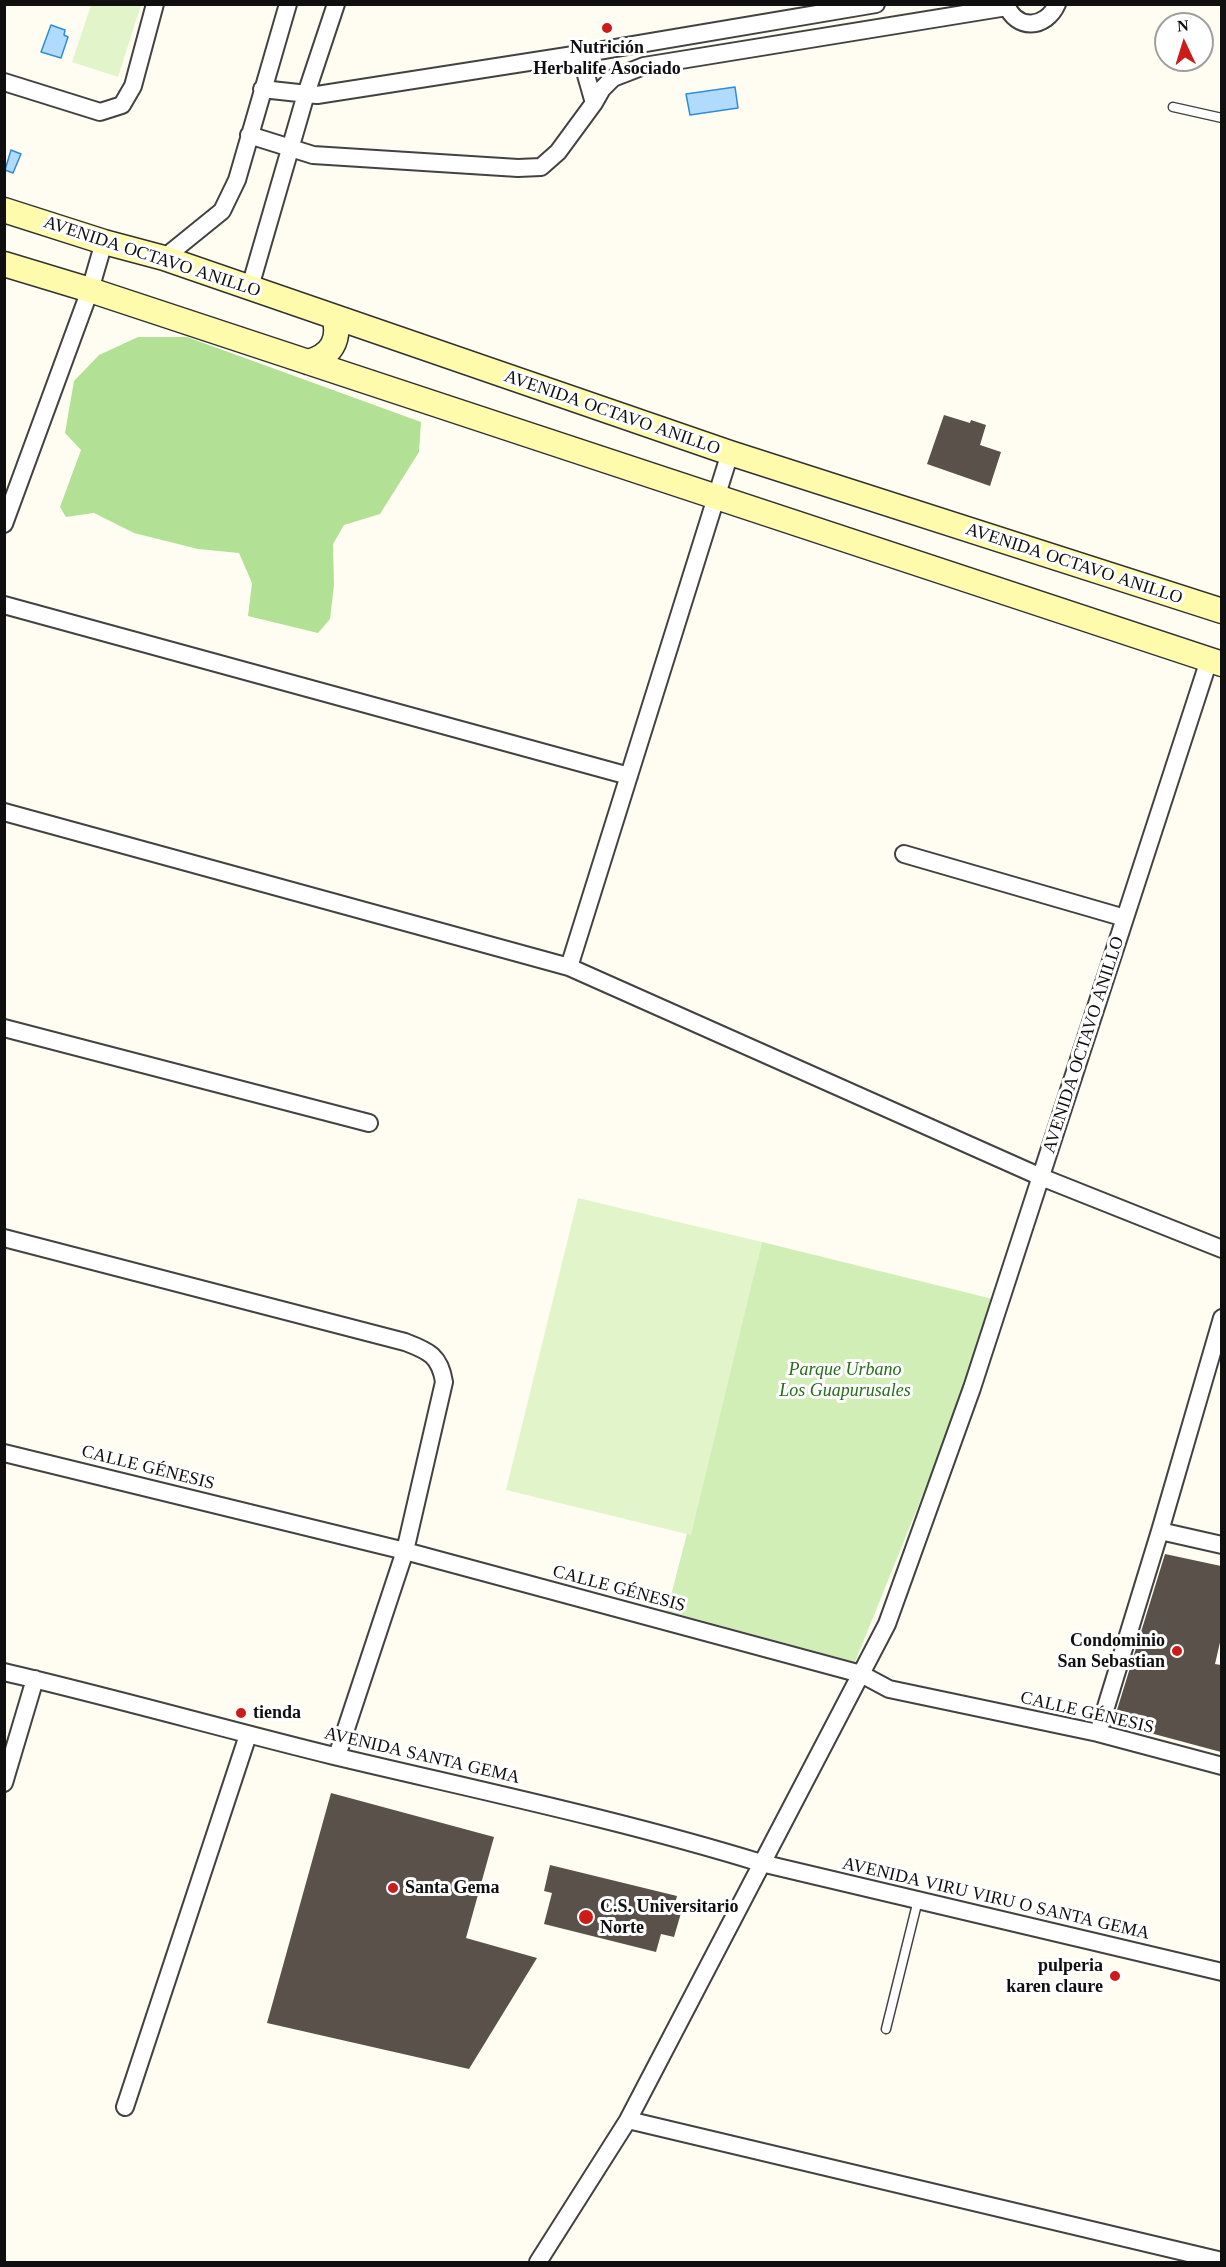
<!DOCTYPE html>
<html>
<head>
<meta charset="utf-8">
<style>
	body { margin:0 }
	#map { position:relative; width:1226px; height:2267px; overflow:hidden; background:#fffdf1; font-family:"Times New Roman",serif }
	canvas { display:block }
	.frame { position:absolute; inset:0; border:6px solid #0f0f0f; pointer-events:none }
	.north { position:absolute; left:1154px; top:12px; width:60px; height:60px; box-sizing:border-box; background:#fff; border:2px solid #9f9f9f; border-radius:50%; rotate:356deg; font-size:16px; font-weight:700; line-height:24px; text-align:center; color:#0f0f0f }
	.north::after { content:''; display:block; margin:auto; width:21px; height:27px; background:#cc1b19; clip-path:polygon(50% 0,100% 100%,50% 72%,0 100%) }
</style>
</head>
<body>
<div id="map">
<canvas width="1226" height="2267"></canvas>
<div class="frame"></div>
<div class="north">N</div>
</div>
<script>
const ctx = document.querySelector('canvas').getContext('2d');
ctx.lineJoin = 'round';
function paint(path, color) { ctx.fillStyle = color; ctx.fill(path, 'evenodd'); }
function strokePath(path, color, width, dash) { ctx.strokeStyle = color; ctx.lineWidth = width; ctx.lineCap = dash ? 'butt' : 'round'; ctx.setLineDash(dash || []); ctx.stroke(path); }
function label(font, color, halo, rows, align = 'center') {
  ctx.font = font + ' "Times New Roman",serif'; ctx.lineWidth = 6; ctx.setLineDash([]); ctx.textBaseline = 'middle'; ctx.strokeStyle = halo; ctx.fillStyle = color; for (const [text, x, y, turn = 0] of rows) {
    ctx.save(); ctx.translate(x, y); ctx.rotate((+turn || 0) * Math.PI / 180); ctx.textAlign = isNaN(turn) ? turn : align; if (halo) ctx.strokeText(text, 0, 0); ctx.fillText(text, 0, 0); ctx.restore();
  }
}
paint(new Path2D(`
	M762 1242 1001 1301 855 1662 667 1611Z`), '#d0eeb6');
paint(new Path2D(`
	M138 337H187L421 422 419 452 380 514 344 525 333 544 334 585 330 619 318 633 248 616 252 583 239 553 198 549 134 533 94 513 66 517 60 507 81 450 65 433 74 381 99 355Z`), '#b2e094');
paint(new Path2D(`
	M91 5H141L118 77 72 62Z
	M578 1198 762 1242 691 1535 506 1490Z`), '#e2f4c9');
const water = new Path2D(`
	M51 25 65 30 64 35 68 37 61 58 41 52Z
	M735 87 738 108 690 115 686 94Z
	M11 150 21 154 13 173 5 170Z`);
paint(water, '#b0dbfc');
strokePath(water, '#308cd9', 1.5);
paint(new Path2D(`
	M944 415 970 423 971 420 986 425 980 445 1001 452 990 486 927 464Z
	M1165 1554 1221 1566V1638L1215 1664 1221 1665V1752L1113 1723Z
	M331 1793 494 1837 466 1938 537 1958 469 2069 267 2023Z
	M550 1865 677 1896 673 1911 681 1913 674 1937 661 1934 656 1952 544 1924 552 1893 544 1891Z`), '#59514a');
const lane = new Path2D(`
	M1173 107 1222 118
	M886 2029 918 1900`);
const street = new Path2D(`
	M1006 4C1016 31 1046 29 1057 4
	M580 54 594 103
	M4 82 100 112 122 105 133 86 155 4
	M262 89 317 95 580 54 876 4
	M249 135 313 155 518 168 541 167 558 152 594 103 602 89 613 78 644 66 1007 7
	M164 258 222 211 237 180 288 4
	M250 287 306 94 336 4
	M4 524 90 290 104 242
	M4 605 629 776
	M4 812 569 967 1041 1177 1222 1249
	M904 854 1125 918
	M569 967 730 453
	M4 1028 369 1123
	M4 1238 405 1342C429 1351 440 1356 444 1382L405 1551 337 1756
	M4 1453 405 1551 861 1674 889 1689 1098 1733 1222 1766
	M1160 1531 1222 1545
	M4 1672C115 1698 224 1729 334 1756 477 1790 621 1820 761 1863L1222 1972
	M1098 1733 1160 1531 1222 1318
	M4 1783 35 1679
	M125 2107 248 1735
	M628 2120 1222 2261
	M538 2262 628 2120 887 1624 972 1388 1209 660`);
const secondary = new Path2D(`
	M4 210 104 242 164 258 730 453 1222 611
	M4 264 90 290 1222 664
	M308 362C331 356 341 340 334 317`);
strokePath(lane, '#424242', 11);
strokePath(street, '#424242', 20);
strokePath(secondary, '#313131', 27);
strokePath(lane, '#fff', 8);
strokePath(street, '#fff', 16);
strokePath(secondary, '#fffbac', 24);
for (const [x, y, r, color] of [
	[607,28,6,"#cc1b19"],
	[1177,1651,6,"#cc1b19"],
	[241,1713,6,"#cc1b19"],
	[393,1888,6,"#cc1b19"],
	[586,1917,8,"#cc1b19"],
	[1115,1976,6,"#cc1b19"]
]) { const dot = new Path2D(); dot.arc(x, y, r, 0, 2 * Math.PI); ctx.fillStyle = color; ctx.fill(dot); strokePath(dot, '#fff', 2); }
label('bold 18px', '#0f0f0f', '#fff', [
	["Nutrición",607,48,"center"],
	["Herbalife Asociado",607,69,"center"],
	["Condominio",1165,1641,"right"],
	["San Sebastian",1165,1662,"right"],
	["tienda",253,1713],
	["Santa Gema",405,1888],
	["C.S. Universitario",600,1907],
	["Norte",600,1928],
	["pulperia",1103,1966,"right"],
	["karen claure",1103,1987,"right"]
], 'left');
label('18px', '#0f0f0f', '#fff', [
	["AVENIDA OCTAVO ANILLO",152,257,18],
	["AVENIDA OCTAVO ANILLO",612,413,19],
	["AVENIDA OCTAVO ANILLO",1074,564,18],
	["AVENIDA OCTAVO ANILLO",1084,1045,-72],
	["CALLE GÉNESIS",148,1468,14],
	["CALLE GÉNESIS",619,1589,15],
	["CALLE GÉNESIS",1087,1713,13],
	["AVENIDA SANTA GEMA",422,1756,13],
	["AVENIDA VIRU VIRU O SANTA GEMA",996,1899,13]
]);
label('italic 18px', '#256d18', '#fff', [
	["Parque Urbano",845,1370],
	["Los Guapurusales",845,1391]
]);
</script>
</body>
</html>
